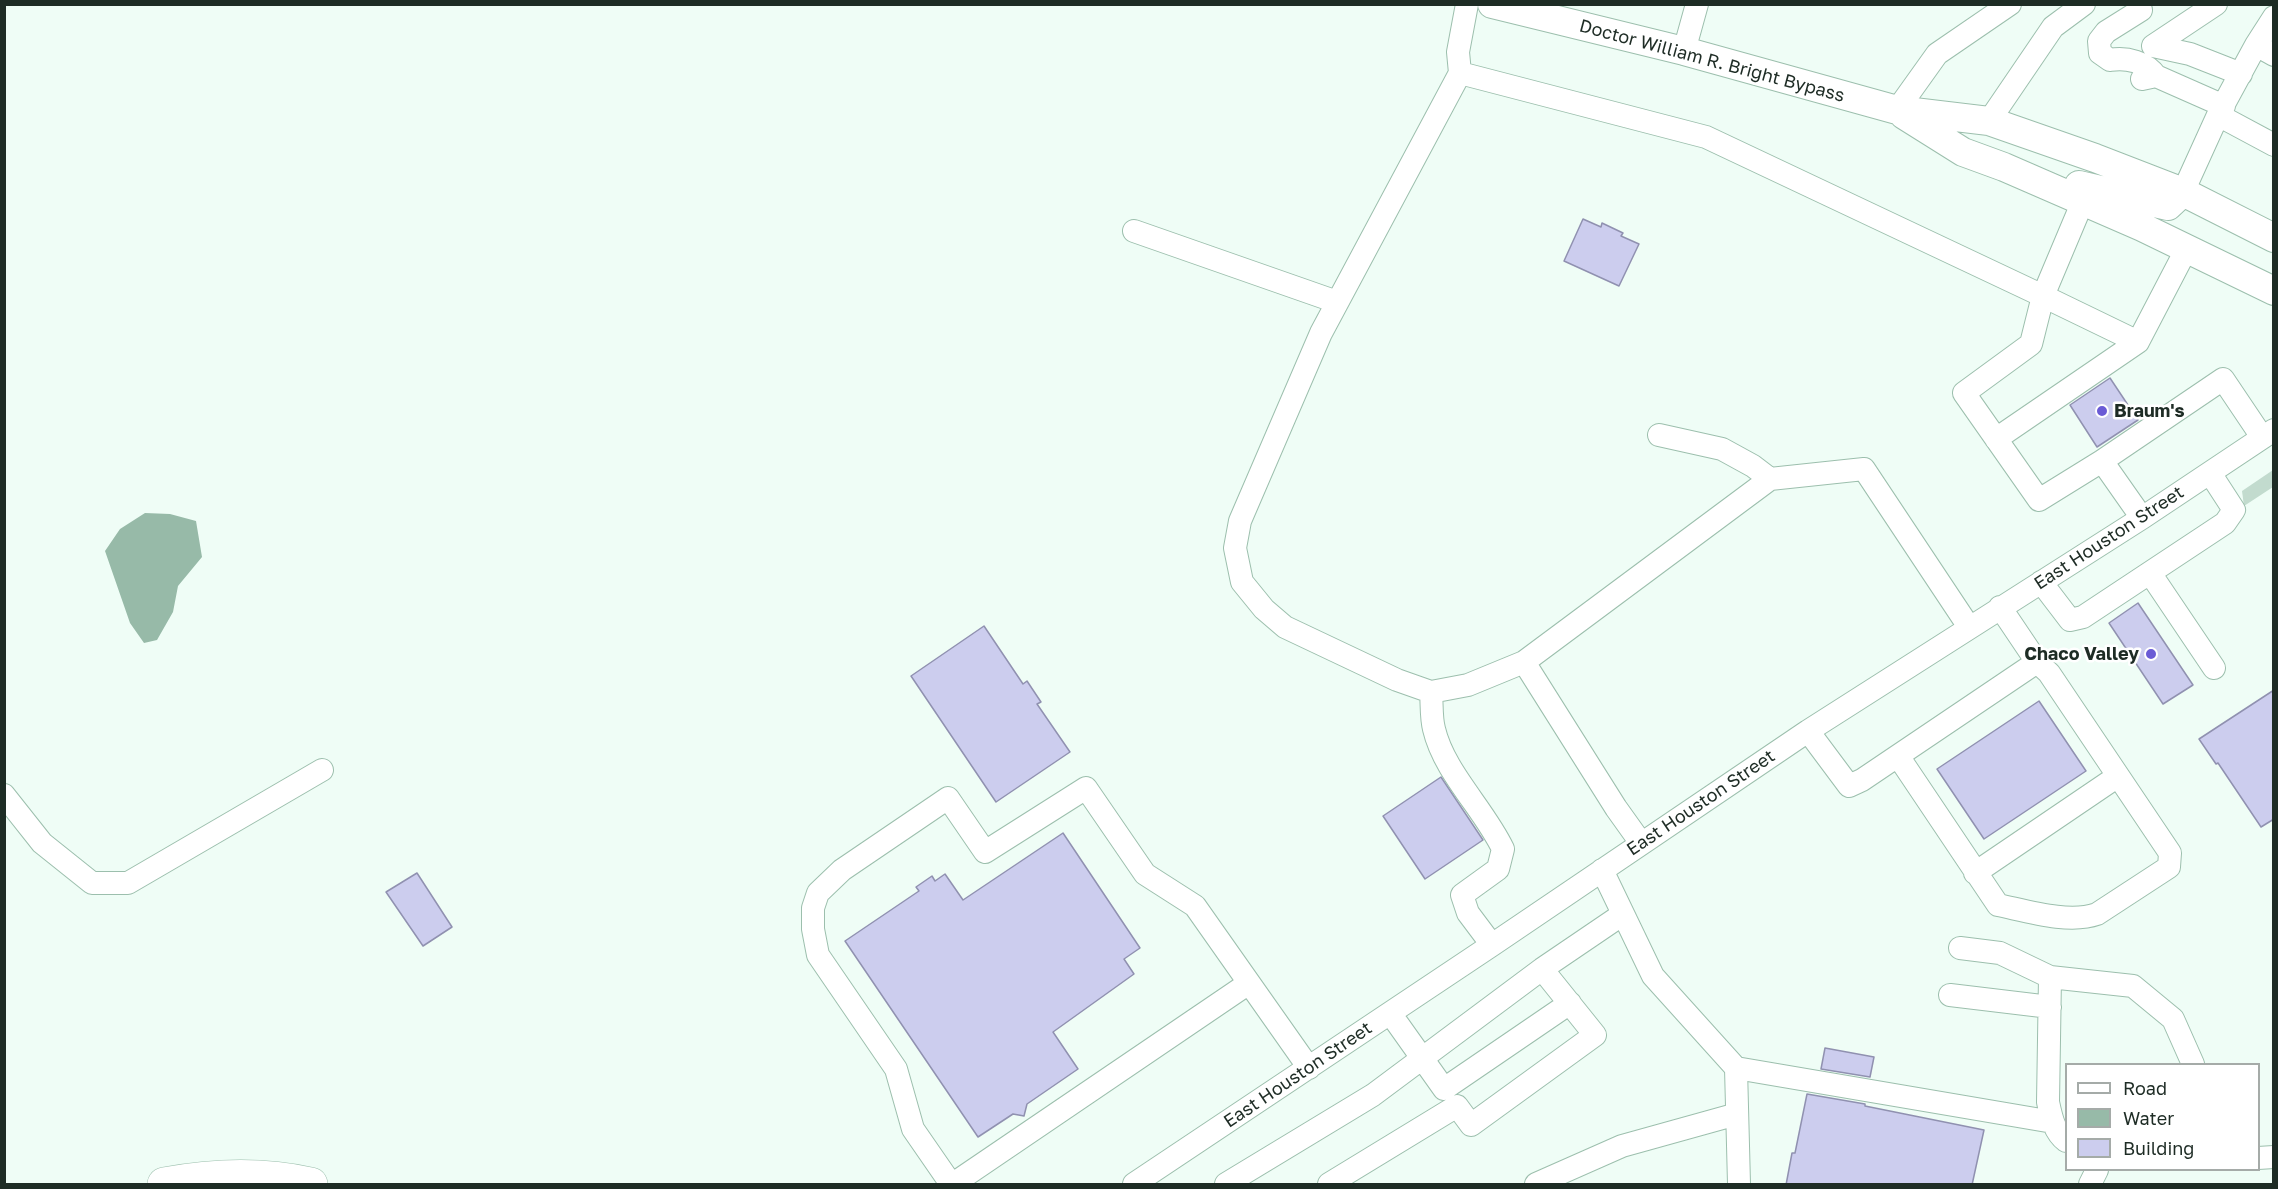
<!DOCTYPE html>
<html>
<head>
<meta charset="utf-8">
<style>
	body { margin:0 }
	#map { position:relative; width:2278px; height:1189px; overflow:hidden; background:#effdf6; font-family:"Golos Text",sans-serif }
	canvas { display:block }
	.frame { position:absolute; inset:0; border:6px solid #1e2c25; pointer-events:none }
	.legend { position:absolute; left:2065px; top:1063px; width:195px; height:108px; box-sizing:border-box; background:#fff; border:2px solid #a5aba8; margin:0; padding:8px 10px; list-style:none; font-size:18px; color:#1e2c25 }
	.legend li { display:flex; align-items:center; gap:12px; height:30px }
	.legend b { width:30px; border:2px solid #a5aba8 }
</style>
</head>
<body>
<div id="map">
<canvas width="2278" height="1189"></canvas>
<div class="frame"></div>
<ul class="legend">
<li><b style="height:8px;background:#fff"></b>Road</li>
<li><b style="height:16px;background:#97baa8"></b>Water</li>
<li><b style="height:16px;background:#cccdee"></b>Building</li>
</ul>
</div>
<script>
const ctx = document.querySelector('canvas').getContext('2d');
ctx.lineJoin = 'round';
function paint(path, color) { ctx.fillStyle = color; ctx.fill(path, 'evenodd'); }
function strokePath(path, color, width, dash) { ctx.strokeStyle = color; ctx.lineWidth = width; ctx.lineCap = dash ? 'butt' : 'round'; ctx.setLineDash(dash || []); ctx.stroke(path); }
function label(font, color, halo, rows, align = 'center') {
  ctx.font = font + ' "Golos Text",sans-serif'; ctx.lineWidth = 5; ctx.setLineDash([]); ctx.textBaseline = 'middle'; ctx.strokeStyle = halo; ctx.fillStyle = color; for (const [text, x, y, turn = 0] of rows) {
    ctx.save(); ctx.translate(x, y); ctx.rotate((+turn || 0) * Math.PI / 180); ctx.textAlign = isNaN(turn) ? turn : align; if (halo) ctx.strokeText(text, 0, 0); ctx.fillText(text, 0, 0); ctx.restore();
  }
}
paint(new Path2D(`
	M2273 470V487L2244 506 2242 491Z`), '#c2dbce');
paint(new Path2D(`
	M145 513 170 514 196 521 202 557 178 586 173 612 157 640 144 643 130 623 105 551 120 529Z`), '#97baa8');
const building = new Path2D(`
	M1583 219 1601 227 1602 223 1623 233 1621 236 1639 244 1619 286 1564 261Z
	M2110 378 2138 420 2097 447 2070 405Z
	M2138 603 2193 685 2163 704 2109 623Z
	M984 626 1023 684 1027 681 1041 702 1037 704 1070 752 996 802 911 676Z
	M2274 690V819L2261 827 2218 763 2216 764 2199 739Z
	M2039 701 2086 771 1984 839 1937 769Z
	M1441 777 1483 840 1425 879 1383 816Z
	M1063 833 1140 948 1124 959 1134 974 1053 1032 1078 1069 1027 1104 1024 1116 1013 1114 978 1137 845 941 919 891 916 887 932 876 935 881 945 874 963 900Z
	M417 873 452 927 423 946 386 892Z
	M1825 1048 1874 1057 1870 1077 1821 1069Z
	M1807 1094 1865 1104V1106L1984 1130 1972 1185H1786L1792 1153H1795Z`);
paint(building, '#cccdee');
strokePath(building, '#9091b0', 1.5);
const minor = new Path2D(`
	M1467 4 1458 52 1460 73 1706 137 2043 296 2031 344 1964 393 2039 500 2102 461 2223 379 2262 437
	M2141 10 2106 32 2099 41 2100 53 2110 60C2127 57 2146 62 2156 76
	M2274 17 2256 45 2274 55
	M2153 46 2190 54 2241 74
	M2153 46 2216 4
	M1684 51 1697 4
	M1460 73 1321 333 1240 521 1235 548 1242 582 1264 609 1285 627 1397 680 1431 692 1468 685 1524 662 1770 479 1864 469 1969 627
	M2142 79 2156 76 2224 106
	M1897 110 1937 54 2010 4
	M2218 115 2274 145
	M1989 121 2053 27 2084 4
	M2183 192 2218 115 2256 45
	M2083 201 2043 296 2138 342 2187 248
	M1134 231 1337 302
	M1659 435 1722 449 1753 466 1770 479
	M1996 439 2138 342
	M2102 461 2142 518
	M2150 573 2214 668
	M2041 582 2070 620 2083 617 2225 523 2234 510 2210 473
	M1524 662 1616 808 1641 843
	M1431 692C1432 704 1431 718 1434 729 1444 772 1484 809 1503 849L1498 869 1462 895 1468 913 1492 945
	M1808 731 1849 786 1862 780 2037 662
	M1898 756 1998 905C2027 911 2069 924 2097 914L2169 867 2170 853 2049 673 2037 662 2000 607
	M4 795 42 843 92 883H128L322 770
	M1602 870 1653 976 1736 1068 1739 1184
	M1975 873 2118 776
	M1960 948 2000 953 2050 977 2048 1102C2051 1116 2054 1132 2066 1141
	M2050 977 2133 986 2173 1019 2193 1064
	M1950 995 2050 1007
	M1390 1013 1444 1089 1570 1003
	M1736 1068 2053 1122
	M2258 1158 2274 1157
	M951 1184 913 1129 896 1069 818 955 813 929V908L818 893 842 870 948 798 985 852 1086 788 1145 874 1195 906 1309 1068
	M953 1184 1249 983
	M1134 1184 1492 945 1808 731 2142 518 2274 430
	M1226 1184 1373 1095 1542 969 1623 914
	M1329 1184 1457 1106 1471 1125 1595 1035 1542 969
	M1536 1184 1622 1146 1737 1114
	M2090 1184 2097 1170`);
const major = new Path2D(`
	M1492 4 1684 51 1897 110 1989 121 2095 158 2183 192 2274 238
	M1904 115 1963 152 2004 167 2142 227 2274 291
	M2079 185 2168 206 2183 192`);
const highway = new Path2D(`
	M164 1184C212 1175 262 1173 311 1184`);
strokePath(minor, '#9cbfad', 24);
strokePath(major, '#9cbfad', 30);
strokePath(highway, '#9cbfad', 34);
strokePath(minor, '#fff', 22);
strokePath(major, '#fff', 28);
strokePath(highway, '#fff', 33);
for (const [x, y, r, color] of [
	[2102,411,6,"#6a5bd5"],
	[2151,654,6,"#6a5bd5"]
]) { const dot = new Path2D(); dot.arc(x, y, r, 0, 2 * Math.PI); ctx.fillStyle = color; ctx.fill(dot); strokePath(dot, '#fff', 2); }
label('18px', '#1e2c25', '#fff', [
	["Doctor William R. Bright Bypass",1712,61,15],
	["East Houston Street",2109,538,-33],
	["East Houston Street",1701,803,-34],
	["East Houston Street",1298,1075,-34]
]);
label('bold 18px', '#1e2c25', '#fff', [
	["Braum's",2114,411],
	["Chaco Valley",2139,654,"right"]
], 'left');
</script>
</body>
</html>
